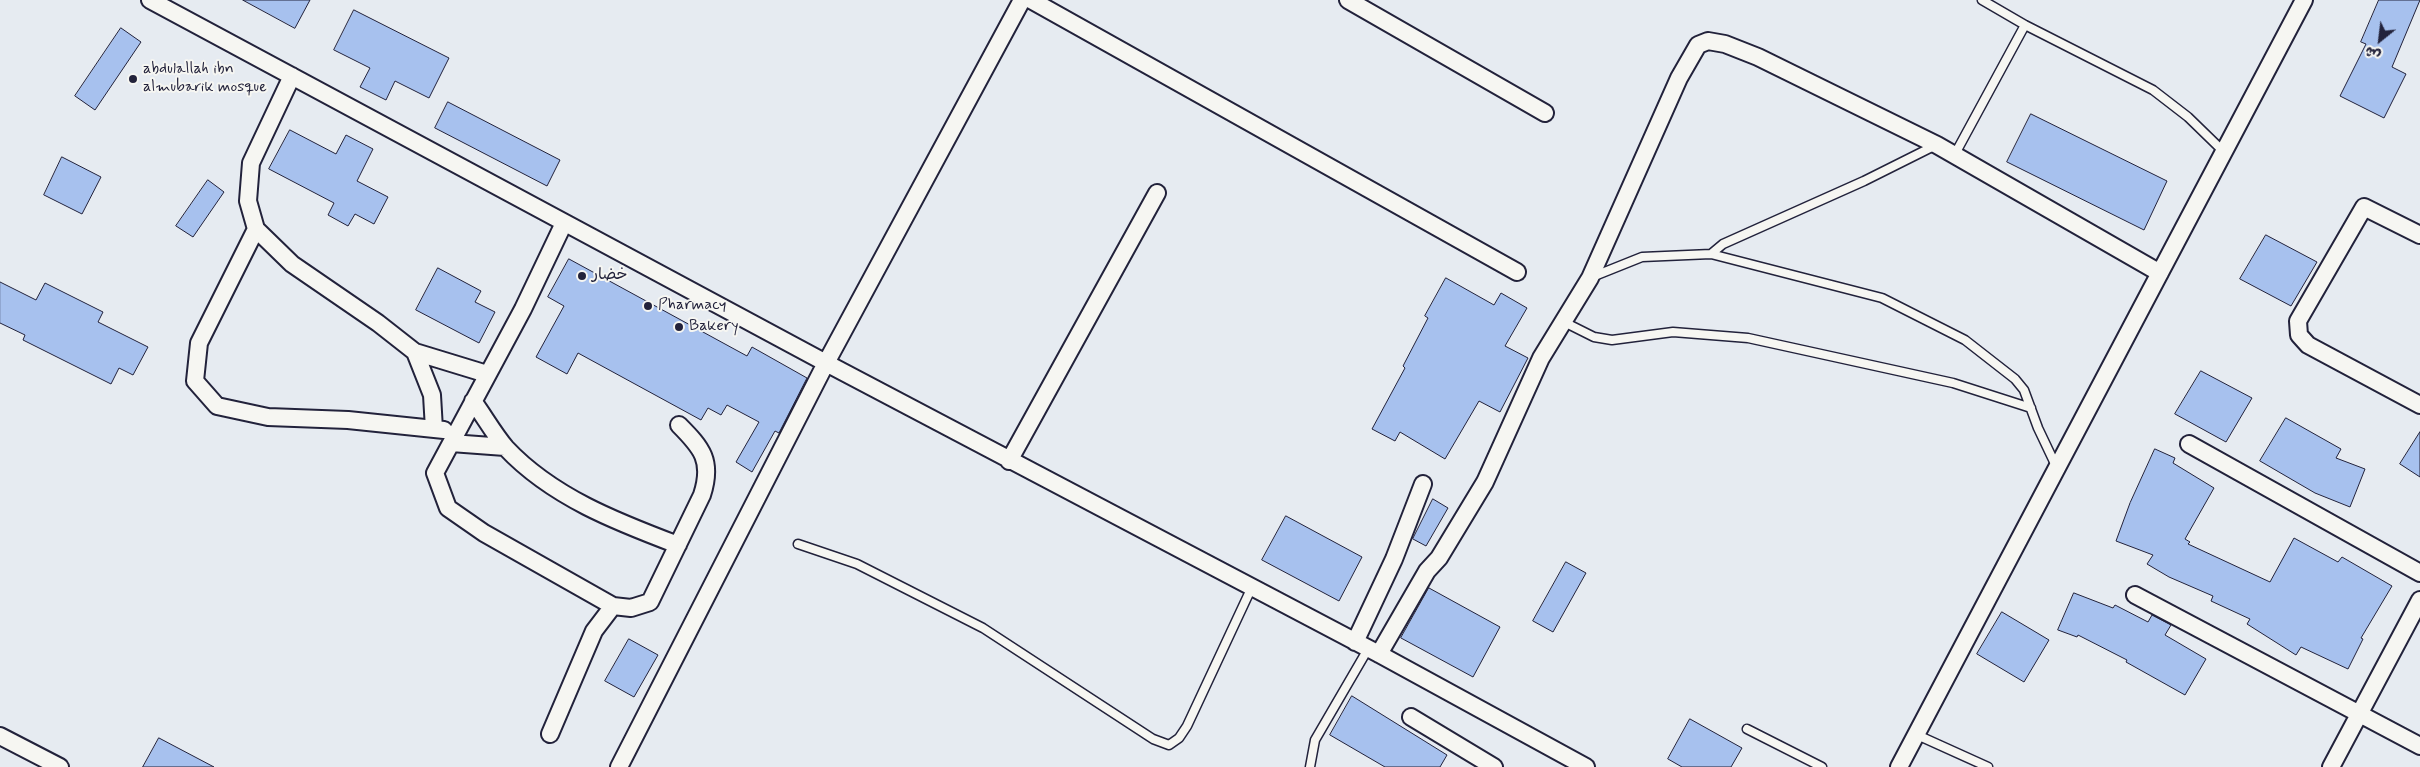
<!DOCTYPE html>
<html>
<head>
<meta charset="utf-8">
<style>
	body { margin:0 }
	#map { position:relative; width:2420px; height:767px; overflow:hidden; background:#e6ebf1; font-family:Mynerve,"Playpen Sans Arabic",sans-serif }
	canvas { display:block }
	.north { position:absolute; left:2355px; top:15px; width:50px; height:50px; -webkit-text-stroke:4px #f6f6f2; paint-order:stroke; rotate:209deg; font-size:14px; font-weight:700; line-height:20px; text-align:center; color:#22223b }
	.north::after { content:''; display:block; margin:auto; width:18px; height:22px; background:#22223b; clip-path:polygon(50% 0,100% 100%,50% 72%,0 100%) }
</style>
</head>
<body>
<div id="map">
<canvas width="2420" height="767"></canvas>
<div class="north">ش</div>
</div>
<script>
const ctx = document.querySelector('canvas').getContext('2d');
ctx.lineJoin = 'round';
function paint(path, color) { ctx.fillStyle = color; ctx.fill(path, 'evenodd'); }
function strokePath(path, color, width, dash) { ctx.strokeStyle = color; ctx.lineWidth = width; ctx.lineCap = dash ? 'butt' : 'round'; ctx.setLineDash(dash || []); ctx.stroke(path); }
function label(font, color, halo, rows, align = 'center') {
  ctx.font = font + ' Mynerve,"Playpen Sans Arabic",sans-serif'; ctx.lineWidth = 4; ctx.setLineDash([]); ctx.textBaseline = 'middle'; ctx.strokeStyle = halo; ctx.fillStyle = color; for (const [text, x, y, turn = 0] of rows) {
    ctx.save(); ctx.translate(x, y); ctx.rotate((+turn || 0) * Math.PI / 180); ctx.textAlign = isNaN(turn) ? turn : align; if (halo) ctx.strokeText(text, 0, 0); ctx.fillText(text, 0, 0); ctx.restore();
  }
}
const building = new Path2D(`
	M243 0H310L295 28Z
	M2379 0H2420L2392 67 2406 74 2384 118 2340 96 2366 44 2361 42Z
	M354 10 449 58 429 98 395 81 386 100 360 87 370 68 334 50Z
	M121 28 141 42 95 110 75 96Z
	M448 102 560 160 547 186 435 128Z
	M2031 114 2167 181 2144 230 2007 162Z
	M290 130 336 154 346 135 373 149 357 181 388 197 374 224 355 214 348 226 328 215 334 203 269 169Z
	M62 157 101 177 82 214 44 195Z
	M208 180 224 192 193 237 176 226Z
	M2266 235 2317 262 2291 306 2240 279Z
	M569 259 747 356 752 347 807 378 779 433 775 431 752 472 736 462 759 422 727 405 721 415 708 408 701 420 578 353 567 374 536 357 564 306 548 297Z
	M438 268 481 291 475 302 495 312 479 343 416 310Z
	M1446 278 1494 305 1501 293 1527 308 1505 346 1528 358 1500 412 1479 401 1445 459 1400 432 1395 441 1372 429 1405 368 1403 366 1428 318 1425 316Z
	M0 282 36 300 45 283 103 312 98 322 148 347 133 375 119 368 111 384 23 340 25 335 0 323Z
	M2201 371 2252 398 2226 442 2175 414Z
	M2286 418 2341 449 2336 458 2365 469 2350 507 2315 493 2260 461Z
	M2420 432V477L2400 464Z
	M2155 449 2175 458 2173 463 2214 488 2185 539 2190 542 2188 544 2270 582 2294 538 2338 562 2342 557 2392 586 2361 638 2363 639 2348 669 2301 647 2296 655 2247 624 2250 619 2211 601 2213 596 2169 577 2147 564 2153 555 2116 541 2130 503Z
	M1433 499 1448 508 1426 546 1413 539Z
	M1286 516 1362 557 1339 601 1262 560Z
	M1566 562 1586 573 1553 632 1533 621Z
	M1429 588 1500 627 1473 677 1401 638Z
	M2074 593 2113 608 2115 605 2148 622 2152 615 2171 625 2165 635 2206 659 2185 695 2126 662 2127 660 2078 635 2077 637 2058 630Z
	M2002 612 2049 640 2024 682 1977 654Z
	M629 639 658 655 634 697 605 681Z
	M1352 696 1447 755 1440 767H1385L1330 735Z
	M1690 719 1742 748 1731 767H1682L1668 759Z
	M159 738 214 767H143Z`);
paint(building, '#a7c1ee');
strokePath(building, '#22223b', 1);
const lane = new Path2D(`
	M1982 0 2025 25 2153 90 2188 117 2224 152
	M1955 154 2025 25
	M1711 254 1723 244 1864 181 1936 145
	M1592 277 1642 257 1711 254 1882 298 1965 340 2015 379 2024 390 2038 428 2057 468
	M1564 322 1594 337 1612 340 1673 332 1748 338 1953 383 2031 408
	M798 544 857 564 983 628 1153 739 1169 745 1179 738 1187 726 1251 589
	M1747 729 1822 767
	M1915 734 1988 767
	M1310 767 1315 740 1368 649`);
const street = new Path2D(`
	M150 0 826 363 1379 654 1586 767
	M1031 0 1517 272
	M1348 0 1545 113
	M292 76 251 163 248 201 256 229 292 264 378 323 415 352 432 395 434 429
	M564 223 523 309 435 473 448 508 484 533 613 606
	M256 229 199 343 195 381 217 406 268 417 348 420 444 430
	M2420 235 2364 207 2298 321 2299 335 2308 345 2420 405
	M415 352 487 374
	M473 401C484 416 494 434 506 448 552 497 617 522 678 545
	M451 443 505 447
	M2189 444 2420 573
	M1009 461 1157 193
	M2135 595 2420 746
	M1355 642 1394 559 1423 484
	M1379 654 1427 571 1439 558 1485 482 1541 358 1590 278 1679 78 1698 45 1708 41 1725 44 1758 57 1937 145 2160 273
	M1411 717 1494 767
	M550 734 594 631 613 606 631 608 650 602 702 495C713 461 702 448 679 425
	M0 736 60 767
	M619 767 826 363 1022 0
	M1899 767 2304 0
	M2331 767 2420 600`);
strokePath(lane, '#22223b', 11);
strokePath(street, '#22223b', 20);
strokePath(lane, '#f6f6f2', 8);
strokePath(street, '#f6f6f2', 16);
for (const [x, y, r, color] of [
	[133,79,5,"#22223b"],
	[582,276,5,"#22223b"],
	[648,306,5,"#22223b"],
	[679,327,5,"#22223b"]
]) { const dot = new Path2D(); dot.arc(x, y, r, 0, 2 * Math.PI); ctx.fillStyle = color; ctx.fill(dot); strokePath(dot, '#f6f6f2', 2); }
label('16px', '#22223b', '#f6f6f2', [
	["abdulallah ibn",143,70],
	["almubarik mosque",143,88],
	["خضار",592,276],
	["Pharmacy",658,306],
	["Bakery",689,327]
], 'left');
</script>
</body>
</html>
